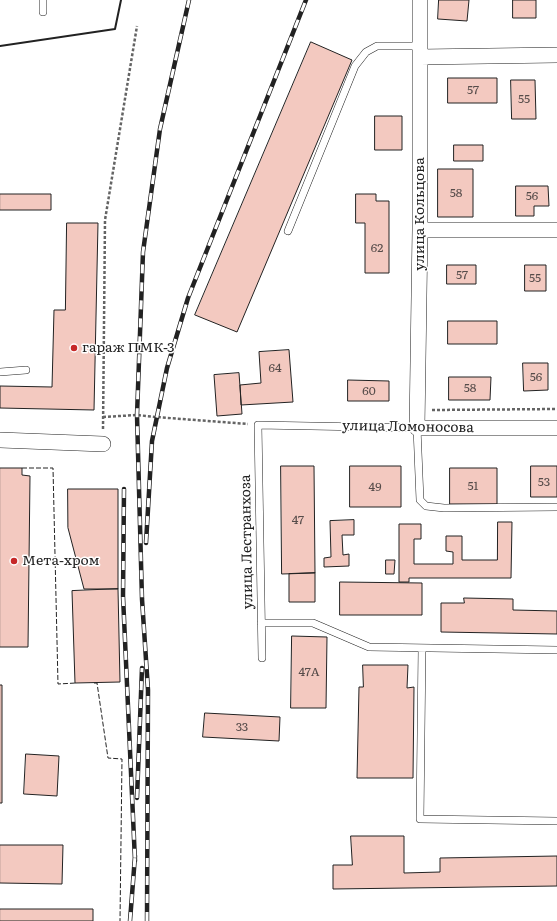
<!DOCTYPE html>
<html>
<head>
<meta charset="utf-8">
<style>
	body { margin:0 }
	canvas { display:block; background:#fff }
</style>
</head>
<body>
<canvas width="557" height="921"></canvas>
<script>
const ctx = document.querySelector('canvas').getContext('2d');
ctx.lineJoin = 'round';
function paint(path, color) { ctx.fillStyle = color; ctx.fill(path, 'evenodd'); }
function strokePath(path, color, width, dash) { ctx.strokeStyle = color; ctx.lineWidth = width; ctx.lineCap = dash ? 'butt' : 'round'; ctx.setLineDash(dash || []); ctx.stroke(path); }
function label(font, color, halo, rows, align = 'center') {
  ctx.font = font + ' Literata,serif'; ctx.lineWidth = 3; ctx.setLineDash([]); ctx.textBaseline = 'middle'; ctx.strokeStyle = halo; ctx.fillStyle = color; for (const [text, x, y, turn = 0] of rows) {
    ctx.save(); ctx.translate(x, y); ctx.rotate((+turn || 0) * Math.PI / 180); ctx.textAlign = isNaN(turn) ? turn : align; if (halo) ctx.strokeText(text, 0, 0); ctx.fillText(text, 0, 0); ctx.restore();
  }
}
const building = new Path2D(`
	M439 0H469L467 21 438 19Z
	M513 0H536V18H513Z
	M311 42 352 60 237 332 195 315Z
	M448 78H497V103H448Z
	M511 80H535L536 119H512Z
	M375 116H402V150H375Z
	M454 145H483V161H454Z
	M438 169H473V217H438Z
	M516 186H548L549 206H534V216H516Z
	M0 194H51V210H0Z
	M356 194H376V201H389V273H365V223H356Z
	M67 223H98L94 410 0 408V386L52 387 54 310H65Z
	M447 265H476V284H447Z
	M525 265H546V291H525Z
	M448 321H497V344H448Z
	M289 350 293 402 241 405 240 385 261 383 259 352Z
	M523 363H548V390L524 391Z
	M239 373 242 414 217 416 214 375Z
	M449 377H491L490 400H449Z
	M348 380 389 381V401H348Z
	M281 466H314L315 573 282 574Z
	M350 466H401V507H350Z
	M531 466H557V497H531Z
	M0 468H22V475L30 476 28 647H0Z
	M450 468H497V504H450Z
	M68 489H118V589H84L68 528Z
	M354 520V535H342L343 555 349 554V566L324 567V558L331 557 330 521Z
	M498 522H512L511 578H409V582H399V524H421V539H414V564H453V552L446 551V536H462V560H497Z
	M386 560H395L394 574H386Z
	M315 573V602H289V574Z
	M340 582 422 583V615H340Z
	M118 589 120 682 75 683 72 591Z
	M464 598 513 599V610L557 611V634L441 632V603H464Z
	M292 636 327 637 326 708H291Z
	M363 665H408L407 688 414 687 413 778H357L359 687H363Z
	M0 685H2V803H0Z
	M205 713 280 717 279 741 203 737Z
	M26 754 59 756 57 796 24 794Z
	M351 836H404V873L440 872V858L557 856V886L333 889V865H352Z
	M0 845H63L62 884 0 883Z
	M0 909H93V921H0Z`);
paint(building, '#f3c9c0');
strokePath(building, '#222', 1);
const service = new Path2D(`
	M43 12V0
	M288 231 355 66 366 52 377 46H420
	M0 372 26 370
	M261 623H313L369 647 557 650
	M422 648 420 819 557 821
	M262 658 258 425 417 428 420 500 426 506 444 508 557 507`);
const minor = new Path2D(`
	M420 0V230L417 428H557
	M420 57 557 55
	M420 230H557
	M0 440 103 444`);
strokePath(service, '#222', 8);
strokePath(minor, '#222', 16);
strokePath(new Path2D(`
	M432 410 557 409
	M103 417 137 415 156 417 248 424
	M103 429 105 220 137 26`), '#646464', 2.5, [3, 2]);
strokePath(service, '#fff', 7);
strokePath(minor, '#fff', 15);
const rail = new Path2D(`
	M124 489 123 596 135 861
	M146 543 152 441 167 368 188 298 306 0
	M137 798 142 668
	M130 921 135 856
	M147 921 148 690 142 599 137 415 143 252 160 129 189 0`);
strokePath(rail, '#222', 4.5);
strokePath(rail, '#fff', 3, [9]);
strokePath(new Path2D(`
	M22 468H53L58 684 76 683
	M94 683H97L108 758 122 759 120 921`), '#222', 1, [5, 2]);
strokePath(new Path2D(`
	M0 46 115 29 121 0`), '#222', 2);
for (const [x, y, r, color] of [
	[74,348,4,"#c62828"],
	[14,561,4,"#c62828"]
]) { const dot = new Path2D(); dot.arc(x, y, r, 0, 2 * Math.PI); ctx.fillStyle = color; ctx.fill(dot); strokePath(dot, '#fff', 1.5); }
label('12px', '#564c4a', null, [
	["57",473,90],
	["55",524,99],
	["58",456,193],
	["56",532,196],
	["62",377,248],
	["57",462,275],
	["55",535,278],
	["64",275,368],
	["56",536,377],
	["58",470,388],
	["60",369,391],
	["53",544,482],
	["51",473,486],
	["49",375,487],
	["47",298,520],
	["47А",309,672],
	["33",242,727]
]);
label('14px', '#222', '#fff', [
	["улица Кольцова",420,214,-90],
	["улица Ломоносова",408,427,1],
	["улица Лестранхоза",247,542,-91]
]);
label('14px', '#222', '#fff', [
	["гараж ПМК-3",82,348],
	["Мета-хром",22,561]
], 'left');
</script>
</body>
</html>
